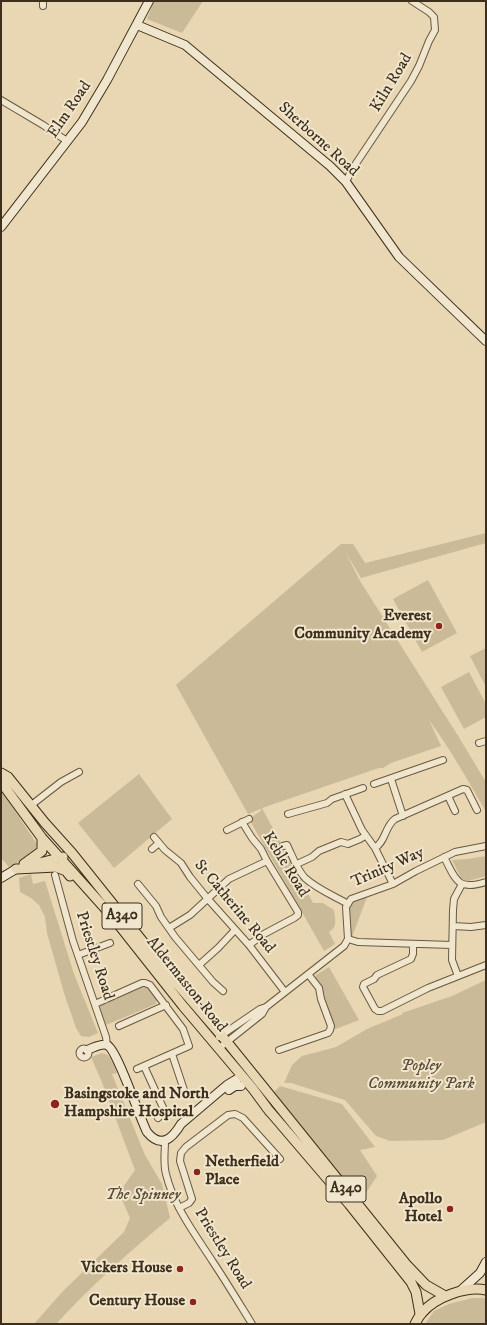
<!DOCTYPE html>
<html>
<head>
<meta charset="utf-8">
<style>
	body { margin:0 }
	#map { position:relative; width:487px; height:1325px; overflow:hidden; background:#e8d7b2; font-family:"IM FELL DW Pica",serif }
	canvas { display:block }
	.frame { position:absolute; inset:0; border:2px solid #3d2f1b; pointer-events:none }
</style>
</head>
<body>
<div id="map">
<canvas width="487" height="1325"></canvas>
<div class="frame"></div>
</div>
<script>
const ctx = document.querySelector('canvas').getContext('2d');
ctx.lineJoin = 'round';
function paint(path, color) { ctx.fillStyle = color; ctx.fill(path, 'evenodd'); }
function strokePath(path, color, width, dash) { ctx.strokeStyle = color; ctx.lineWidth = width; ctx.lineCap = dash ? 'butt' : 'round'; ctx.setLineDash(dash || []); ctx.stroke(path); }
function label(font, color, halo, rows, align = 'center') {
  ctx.font = font + ' "IM FELL DW Pica",serif'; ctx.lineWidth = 4; ctx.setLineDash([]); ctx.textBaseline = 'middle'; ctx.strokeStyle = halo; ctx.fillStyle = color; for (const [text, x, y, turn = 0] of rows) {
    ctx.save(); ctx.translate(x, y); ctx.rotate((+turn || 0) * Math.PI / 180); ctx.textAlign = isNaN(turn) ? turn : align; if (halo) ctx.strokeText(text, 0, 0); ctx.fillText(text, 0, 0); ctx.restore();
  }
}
paint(new Path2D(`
	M154 1H203L182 33 147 19Z
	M486 533V543L361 578 345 551 360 581 460 739 486 782V812C468 780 450 749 429 720L441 746 391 763 383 768H379L262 808 313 903H323L334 910C335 920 338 927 329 932L335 944 324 951 249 819 262 810 260 809 248 814 176 685 341 544H353L365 563Z
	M428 580 457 633 422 652 393 599Z
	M486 648V687L470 656Z
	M469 672 486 704V717L464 729 441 687Z
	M139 774 172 819 114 868 78 823Z
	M1 790 37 844 35 854 9 867 1 858Z
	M486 856V876L468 881 461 878 452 860 467 859Z
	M31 874 33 884 45 881 74 974 98 1033 89 1037 81 1036 76 1028 64 993 47 933 45 917 39 905 31 898 20 892 19 878Z
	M366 896 367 897 352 937 349 935 348 907 353 901Z
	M329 967 359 1020 336 1029 331 1028 315 980 316 975Z
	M486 980V1122L443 1140 390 1141 376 1136 345 1100 291 1083H284L292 1065 302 1056 336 1047 367 1029 403 1014 402 1013 452 996Z
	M143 985 147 986 157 998 156 1004 106 1025 99 1007 100 1004Z
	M102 1053C112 1055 114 1064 117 1073L112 1074 145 1155 162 1184 170 1218C130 1251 91 1286 56 1324H34L63 1291 124 1232 130 1218 120 1195 121 1190 135 1170 101 1080 91 1057Z
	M280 1086 342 1104 375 1147 360 1150 377 1176 360 1202 273 1093Z
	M472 1298H486V1324H425L434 1311 449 1304Z`), '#cbba98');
const street = new Path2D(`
	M43 6V1
	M1 100 43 125 67 141
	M346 182 351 171 411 81 419 66 429 41 435 30 434 17 429 12 412 1
	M479 743 486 741
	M391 779 403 816
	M374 784 443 760
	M345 794 362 830 375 848 393 884
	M448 796 455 811
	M34 803 61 782 79 772
	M288 814 327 803 332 799 363 788
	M242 822 252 838 261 849 267 861 298 912V915L294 918 264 934 249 945
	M227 830 249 819
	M154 837 165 850 181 863 190 877 207 898 249 945 285 992
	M283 846 287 845C292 855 297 870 305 878 317 889 334 896 348 904
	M375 848C386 841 385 826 395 819L463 789 467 790 477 810
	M152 849 159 843
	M444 857C456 880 457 891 486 882
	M297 864 312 857 319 851 341 842 348 844 360 839 365 836
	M55 875 73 941 106 1037 107 1045
	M138 884 156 906 161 917 175 937 213 982 223 991
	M453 926 471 927 486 925
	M169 928 190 915 229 879 267 861
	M348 939 358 942 452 945
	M413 944V954L411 959 377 975 374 979 364 984 363 987 375 1009 378 1011H382L428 988 486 965
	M78 955 110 943
	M199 965 218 948 235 930
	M458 976 452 960 453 910 454 899 462 884
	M95 1004 142 983H145L150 985 183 1029 189 1046 137 1069
	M119 1026 166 1005
	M219 1037 260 1009 266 1007 344 946 348 939 346 907 351 899 393 884 416 871 455 852 486 846
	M79.5 1053a4.5 4.5 0 1 1 9 0a4.5 4.5 0 1 1-9 0Z
	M218 1049 262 1014 266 1007
	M279 1050 328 1033 330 1030 331 1026 321 999 319 988 308 974
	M172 1054 184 1090
	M144 1066 165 1112 158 1118
	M165 1141C165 1152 163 1163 166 1174 174 1207 195 1234 213 1262 227 1283 239 1303 252 1324
	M179 1208 189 1203 192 1199 180 1161 181 1153 186 1147 228 1115 235 1114 243 1118 280 1159`);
const secondary = new Path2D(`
	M137 25 185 45 330 166 346 182 399 257 486 341
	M1 227 82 122 107 80 149 1
	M1 878 16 869
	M87 1050C93 1048 101 1043 107 1045 117 1049 140 1119 147 1132 161 1149 172 1139 181 1124L227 1085 242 1076
	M229 1090 235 1086H241
	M460 1291 480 1273 486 1262`);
const primary = new Path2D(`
	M1 773 8 777 45 823 72 853 172 978 227 1042 290 1120 406 1264 426 1285 445 1296
	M1 782 42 838 111 915 183 1006 253 1089 270 1112
	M24 864 42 851V838
	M31 865 63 857
	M16 869 56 867 66 871 70 876
	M266 1107 349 1204 411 1282 416 1292 420 1314
	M415 1324C417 1320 419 1316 422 1313 435 1297 466 1286 486 1290`);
strokePath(street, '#685941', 8);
strokePath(secondary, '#3d2f1b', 10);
strokePath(primary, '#3d2f1b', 11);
strokePath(street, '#f0e5cd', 6);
strokePath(secondary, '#f0e5cd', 8);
strokePath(primary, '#e8d7b2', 9);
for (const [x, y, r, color] of [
	[439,626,4,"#8f2418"],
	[55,1104,5,"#8f2418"],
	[197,1172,4,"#8f2418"],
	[450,1209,4,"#8f2418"],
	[180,1269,4,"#8f2418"],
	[193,1302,4,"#8f2418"]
]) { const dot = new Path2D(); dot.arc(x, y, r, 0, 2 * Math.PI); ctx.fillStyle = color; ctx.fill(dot); strokePath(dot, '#f0e5cd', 1.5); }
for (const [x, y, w] of [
	[122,916,40],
	[346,1189,40]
]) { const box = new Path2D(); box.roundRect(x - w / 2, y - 13, w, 26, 3); ctx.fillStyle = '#f0e5cd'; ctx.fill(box); strokePath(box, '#3d2f1b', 1); }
label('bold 15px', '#3d2f1b', null, [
	["A340",122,916],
	["A340",346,1189]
]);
label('16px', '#3d2f1b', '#f0e5cd', [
	["Kiln Road",392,83,-59],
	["Elm Road",70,110,-56],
	["Sherborne Road",318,140,42],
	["Keble Road",285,865,58],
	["Trinity Way",388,868,-24],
	["St Catherine Road",234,907,50],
	["Priestley Road",94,956,72],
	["Aldermaston Road",186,985,51],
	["Priestley Road",222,1249,58]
]);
label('bold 16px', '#3d2f1b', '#f0e5cd', [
	["Everest",431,617],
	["Community Academy",431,635],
	["Basingstoke and North",64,1095,"left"],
	["Hampshire Hospital",64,1113,"left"],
	["Netherfield",205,1163,"left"],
	["Place",205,1181,"left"],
	["Apollo",442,1200],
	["Hotel",442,1218],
	["Vickers House",172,1269],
	["Century House",185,1302]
], 'right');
label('italic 16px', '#594b34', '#f0e5cd', [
	["Popley",421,1067],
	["Community Park",421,1085],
	["The Spinney",143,1196]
]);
</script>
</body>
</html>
